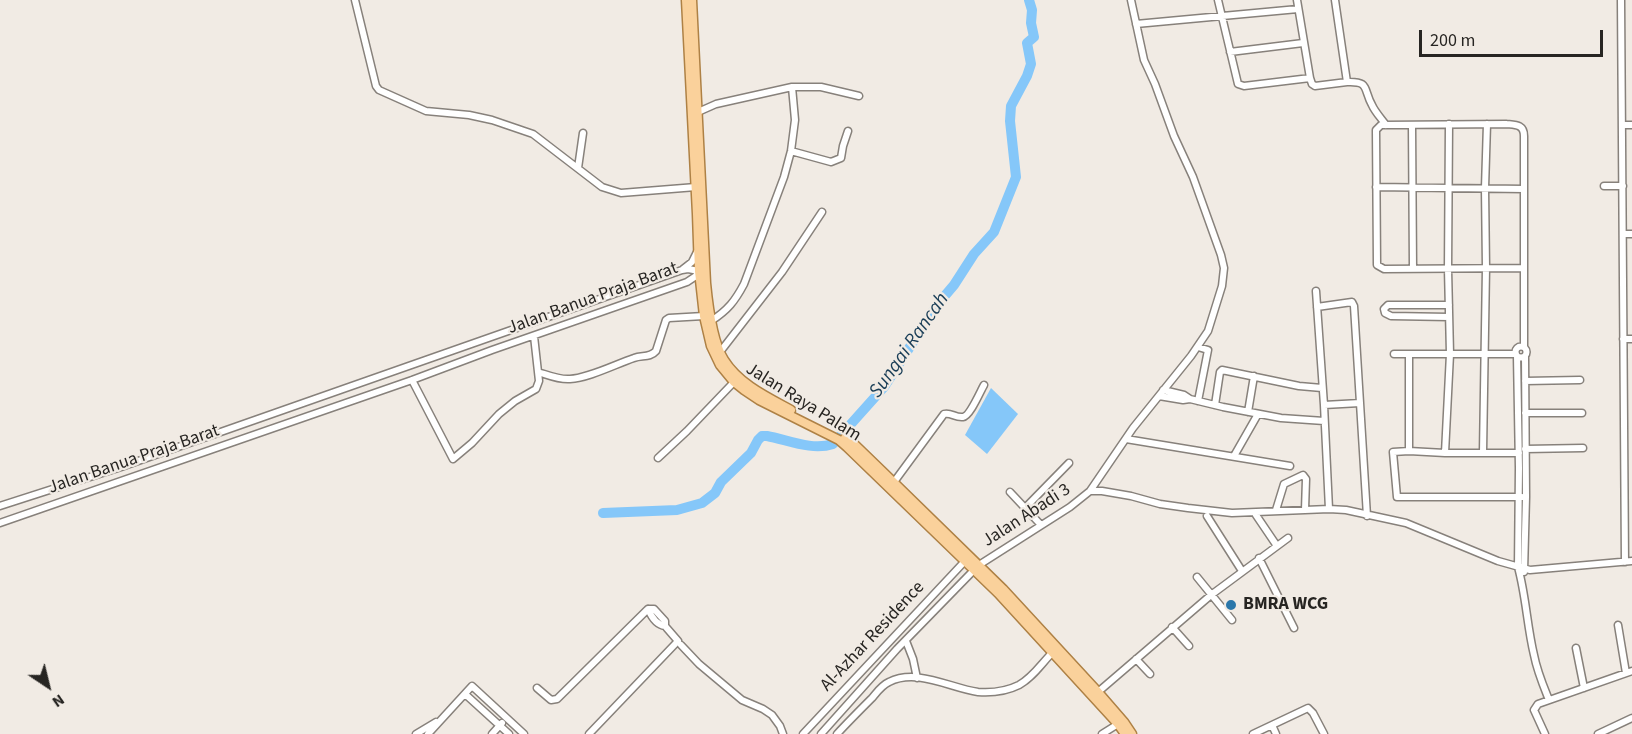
<!DOCTYPE html>
<html>
<head>
<meta charset="utf-8">
<style>
	body { margin:0 }
	#map { position:relative; width:1632px; height:734px; overflow:hidden; background:#f1ebe4; font-family:"Source Sans 3",sans-serif }
	canvas { display:block }
	.north { position:absolute; left:18px; top:656px; width:60px; height:60px; -webkit-text-stroke:4px #f1ebe4; paint-order:stroke; rotate:145deg; font-size:16px; font-weight:700; line-height:24px; text-align:center; color:#272522 }
	.north::after { content:''; display:block; margin:auto; width:21px; height:27px; background:#272522; clip-path:polygon(50% 0,100% 100%,50% 72%,0 100%) }
	.scale { position:absolute; left:1419px; top:30px; width:184px; height:27px; box-sizing:border-box; border:3px solid #272522; border-top:0; padding-left:8px; font-size:18px; line-height:21px; white-space:nowrap; color:#272522; -webkit-text-stroke:4px #f1ebe4; paint-order:stroke }
</style>
</head>
<body>
<div id="map">
<canvas width="1632" height="734"></canvas>
<div class="north">N</div>
<div class="scale">200 m</div>
</div>
<script>
const ctx = document.querySelector('canvas').getContext('2d');
ctx.lineJoin = 'round';
function paint(path, color) { ctx.fillStyle = color; ctx.fill(path, 'evenodd'); }
function strokePath(path, color, width, dash) { ctx.strokeStyle = color; ctx.lineWidth = width; ctx.lineCap = dash ? 'butt' : 'round'; ctx.setLineDash(dash || []); ctx.stroke(path); }
function label(font, color, halo, rows, align = 'center') {
  ctx.font = font + ' "Source Sans 3",sans-serif'; ctx.lineWidth = 4.5; ctx.setLineDash([]); ctx.textBaseline = 'middle'; ctx.strokeStyle = halo; ctx.fillStyle = color; for (const [text, x, y, turn = 0] of rows) {
    ctx.save(); ctx.translate(x, y); ctx.rotate((+turn || 0) * Math.PI / 180); ctx.textAlign = isNaN(turn) ? turn : align; if (halo) ctx.strokeText(text, 0, 0); ctx.fillText(text, 0, 0); ctx.restore();
  }
}
paint(new Path2D(`
	M991 388 1018 414 987 454 965 435Z`), '#85c7f9');
strokePath(new Path2D(`
	M603 513 677 510 702 503 715 493 721 482 751 453 758 440 762 436H767C788 440 812 451 833 444L884 387 937 305 954 285 974 254 994 232 1016 177 1010 121 1011 106 1027 76 1031 64 1027 43 1034 37 1031 23 1032 10 1029 0`), '#85c7f9', 10);
const minor = new Path2D(`
	M355 0 376 86 379 90 426 111 469 115 492 120 533 134 602 187 621 193 696 187
	M1218 0 1238 84 1244 86 1310 78
	M1297 0 1310 78 1312 84 1315 86 1347 82 1335 0
	M1621 0 1625 562
	M1136 24 1298 9
	M1230 52 1303 43
	M1347 82C1370 81 1363 89 1372 105 1375 112 1381 118 1386 125
	M792 87H821L859 96
	M698 112 716 104 792 87 795 120 791 151 784 177 744 284C735 301 728 310 711 321
	M1412 125 1413 269
	M1622 125H1632
	M791 151 831 162 841 158 843 146 848 131
	M578 168 583 133
	M1604 186H1623
	M1376 187 1524 189
	M1623 234H1632
	M1524 268 1384 269 1377 265 1376 130 1381 125H1384L1506 124C1515 125 1524 124 1524 136V347
	M683 269 692 262 697 252
	M1316 291 1324 405 1360 403
	M1449 305H1388L1384 309 1385 313 1391 316 1449 317
	M1317 307 1352 302 1354 306 1367 516
	M1623 339H1632
	M1515.5 352a5.5 5.5 0 1 1 11 0a5.5 5.5 0 1 1-11 0Z
	M1198 347 1208 350 1198 401
	M720 352 782 272 822 212
	M1394 354H1516
	M1409 354V451L1445 453H1519
	M1517 356 1519 468 1518 567C1526 596 1527 626 1534 655 1537 671 1543 685 1549 700
	M538 372C548 375 559 380 570 379 589 378 616 364 634 358 642 355 650 358 656 351L666 320 669 318 704 316
	M412 380 453 459 472 443 499 414 515 401 536 389 539 381 534 336
	M1525 381 1580 380
	M1163 390 1184 395 1190 399 1223 407 1281 418 1324 421
	M1159 396 1183 400 1190 399
	M1215 405 1220 372 1222 370 1299 386 1322 388
	M1324 405 1329 509
	M1248 412 1254 376
	M1525 413H1582
	M1126 439 1290 466
	M1525 449 1583 448
	M1409 451 1393 452 1397 497H1522
	M1483 452 1486 268 1485 188 1487 124
	M1445 453 1450 354 1448 269 1449 124
	M1234 456 1258 414
	M658 458 687 431 734 382
	M894 482 944 414C951 412 955 418 963 417 970 416 980 392 984 385
	M1090 491H1102L1131 496 1160 504 1188 508 1232 513 1329 509 1346 510 1406 523 1498 561 1530 570 1632 561
	M1010 492 1025 508
	M0 506 121 467 682 270 688 269 699 271
	M1276 510 1284 484 1303 475 1306 479 1305 510
	M1256 515 1277 546
	M1207 516 1242 571
	M0 523 412 380 492 350 687 282 696 276 698 271
	M1041 525 1025 508 1069 463
	M1259 558 1294 628
	M979 565 1070 507 1090 491 1133 428 1191 356 1208 331 1222 286 1224 268 1221 255 1193 177 1174 136 1155 84 1144 60 1131 0
	M1524 572 1526 497 1525 356
	M1197 577 1232 620
	M648 609C651 616 657 625 665 626
	M1618 625 1626 673
	M1172 627 1189 646
	M906 641 913 659 917 678
	M681 645 699 664 742 700 763 709 772 715 780 726 783 734
	M1576 648 1584 688
	M1136 659 1150 674
	M537 688 551 700 557 699 648 609H654L665 621V626L678 641 589 734
	M1098 692 1211 595 1288 538
	M465 694 509 734
	M1272 725 1276 734
	M416 734 436 722
	M428 734 472 686 524 734
	M492 734 502 723
	M803 734 965 561
	M821 734 897 649 975 569
	M837 734C848 722 860 710 872 698 877 692 882 685 889 682 917 668 950 688 978 692 992 693 1007 691 1019 685 1034 677 1043 661 1055 650
	M1102 734 1118 724
	M1253 734 1308 708 1313 713 1324 734
	M1545 734 1534 710 1538 704 1632 671
	M1598 734 1632 718`);
const major = new Path2D(`
	M686 0 697 214 699 271 704 316 711 346 720 365 734 382 744 390 759 400 839 440 847 447 998 593 1118 724 1125 734
	M692 0 706 283C708 304 713 343 724 360 739 384 767 397 791 410
	M845 438 854 444 884 473 1003 589 1098 692 1124 722 1132 734`);
strokePath(minor, '#87817b', 9);
strokePath(major, '#ae8145', 11);
strokePath(minor, '#fff', 6);
strokePath(major, '#fad19b', 8);
for (const [x, y, r, color] of [
	[1231,605,6,"#2b77aa"]
]) { const dot = new Path2D(); dot.arc(x, y, r, 0, 2 * Math.PI); ctx.fillStyle = color; ctx.fill(dot); strokePath(dot, '#f1ebe4', 2); }
label('18px', '#272522', '#f1ebe4', [
	["Jalan Banua Praja Barat",593,299,-20],
	["Jalan Raya Palam",803,403,32],
	["Jalan Banua Praja Barat",134,460,-19],
	["Jalan Abadi 3",1027,516,-33],
	["Al-Azhar Residence",873,637,-47]
]);
label('bold 18px', '#272522', '#f1ebe4', [
	["BMRA WCG",1243,605]
], 'left');
label('italic 20px', '#1a3e57', '#f1ebe4', [
	["Sungai Rancah",910,346,-55]
]);
</script>
</body>
</html>
